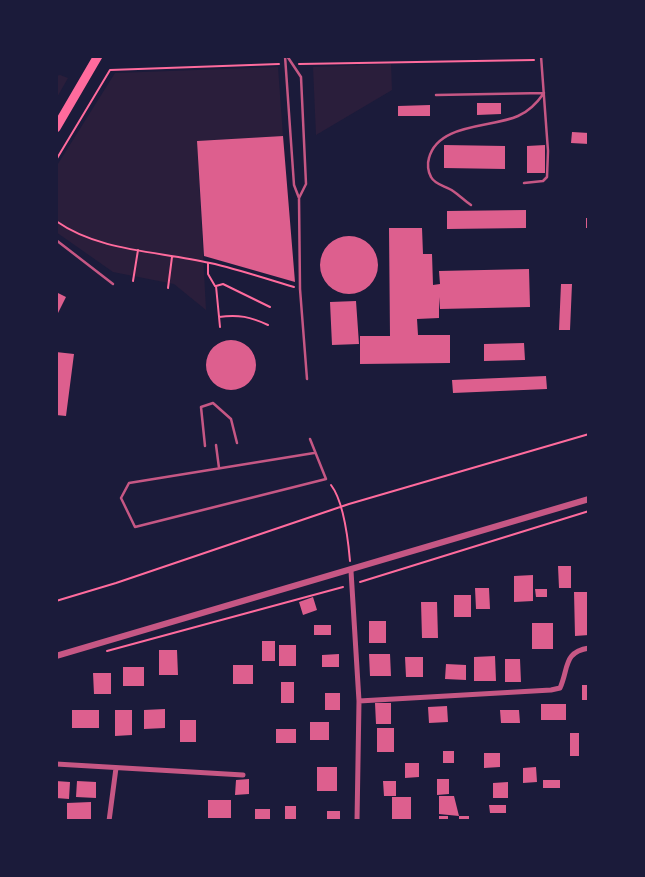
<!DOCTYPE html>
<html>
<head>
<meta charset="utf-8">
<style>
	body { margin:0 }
	#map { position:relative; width:645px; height:877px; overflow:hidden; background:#1b1b3a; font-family:Mulish,sans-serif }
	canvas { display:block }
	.frame { position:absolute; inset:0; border:58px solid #1b1b3a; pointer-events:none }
</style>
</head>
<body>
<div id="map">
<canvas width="645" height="877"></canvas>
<div class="frame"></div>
</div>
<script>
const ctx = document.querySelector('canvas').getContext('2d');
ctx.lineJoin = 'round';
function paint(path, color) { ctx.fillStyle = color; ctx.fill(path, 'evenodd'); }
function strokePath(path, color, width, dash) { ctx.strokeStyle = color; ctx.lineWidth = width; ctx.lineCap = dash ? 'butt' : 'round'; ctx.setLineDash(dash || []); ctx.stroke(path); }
paint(new Path2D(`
	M391 64 392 90 316 135 313 67Z
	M278 67 283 136 197 141 206 310 174 284 113 272 56 232V167L115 73Z
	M60 75 68 78 56 99V76Z`), '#2a1e3b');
paint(new Path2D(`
	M477 103H501V114L477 115Z
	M430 105V116H398V106Z
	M572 132 589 133V144L571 143Z
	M283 136 295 282 204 256 197 141Z
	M444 145 505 146V169L444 168Z
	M545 145V173H527V146Z
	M526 210V228L447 229V211Z
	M586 218H589V228H586Z
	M389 228H422L423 254H432L433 285 440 284 439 271 529 269 530 307 440 309 439 297V318L417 319 418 335H450V363L360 364V336H390Z
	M320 265a29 29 0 1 1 58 0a29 29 0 1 1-58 0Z
	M561 284H572L570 330H559Z
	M56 292 66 297 56 317Z
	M356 301 359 344 332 345 330 302Z
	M206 365a25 25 0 1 1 50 0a25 25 0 1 1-50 0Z
	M524 343 525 360 484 361V344Z
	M56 352 74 354 66 416 56 415Z
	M546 376 547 389 453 393 452 380Z
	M558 566H571V588H559Z
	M533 575V601L514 602V576Z
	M475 588H489L490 609H476Z
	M535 589H547V597H536Z
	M574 592H588L589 635 575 636Z
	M454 595H471V617H454Z
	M313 597 317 610 303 615 299 602Z
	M421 602H437L438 638H422Z
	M369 621H386V643H369Z
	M532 623H553V649H532Z
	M314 625H331V635H314Z
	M262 641H275V661H262Z
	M279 645H296V666H279Z
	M159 650H177L178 675H159Z
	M339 654V667H322V655Z
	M369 654H390L391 676H370Z
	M495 656 496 681H474V657Z
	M405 657H423V677H406Z
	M505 659H520L521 682H505Z
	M446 664 466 665V680L445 679Z
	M233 665H253V684H233Z
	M123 667H144V686H123Z
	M93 673H111V694H94Z
	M281 682H294V703H281Z
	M582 685H589V700H582Z
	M325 693H340V710H325Z
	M375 703H391V724H376Z
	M541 704H566V720H541Z
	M447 706 448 722 429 723 428 707Z
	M165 709V728L144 729V710Z
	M72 710H99V728H72Z
	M115 710H132V735L115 736Z
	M500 710H519L520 723H501Z
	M180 720H196V742H180Z
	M310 722H329V740H310Z
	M377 728H394V752H377Z
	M276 729H296V743H276Z
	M570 733H579V756H570Z
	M443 751H454V763H443Z
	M484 753H500V767L484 768Z
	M405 763H419V777L405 778Z
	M317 767H337V791H317Z
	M536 767 537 782 523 783V768Z
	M249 779V794L235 795 236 780Z
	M437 779H449V794L437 795Z
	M543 780H560V788H543Z
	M56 781 70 782 69 799 56 798Z
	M77 781 96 782V798L76 797Z
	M383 781H396V796H384Z
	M508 782V798H493V783Z
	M439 796H454L459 816 439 814Z
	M392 797H411V821H392Z
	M208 800H231V818H208Z
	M91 802V821H67V803Z
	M489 805H506V813H490Z
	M285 806H296V821H285Z
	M255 809H270V821H255Z
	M327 811H340V820H327Z
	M439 816H448V821H439Z
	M459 816H469V821H459Z`), '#dd5f8e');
strokePath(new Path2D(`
	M299 64 534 60
	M56 160 110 70 279 64
	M56 221C100 252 159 251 210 263 238 269 266 279 294 287
	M208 263V274L215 286
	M133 281 138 250
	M168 288 172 257
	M219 317C238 314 251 317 268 325
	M220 327 216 286 223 284 270 307
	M331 485C344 502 348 538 350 561
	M360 582 589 511
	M56 601 116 583 349 504 589 434
	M107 651 343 587`), '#ff6b9d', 2);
strokePath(new Path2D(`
	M285 56 294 185 299 198 300 289 307 379
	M287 56 301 77 306 184 299 198
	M436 95 544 93
	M524 183 543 181 547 177 548 151 541 56
	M471 205C465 201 459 195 453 191 446 186 435 185 431 177 428 172 427 164 429 158 438 123 491 128 518 116 530 111 537 103 544 93
	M56 240 113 284
	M310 439 326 479 135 527 121 498 129 483 314 453
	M216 445 219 468
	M205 446 201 407 213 403 231 419 237 443`), '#c65784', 2.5);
strokePath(new Path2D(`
	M351 571 359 701 357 821
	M359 701 551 690 560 688C569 668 563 652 589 648
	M56 764 243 775
	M109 821 116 768`), '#c65784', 5);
strokePath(new Path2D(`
	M56 656 589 499`), '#c65784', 6);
strokePath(new Path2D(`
	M56 128 98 56`), '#ff6b9d', 9);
</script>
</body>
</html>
